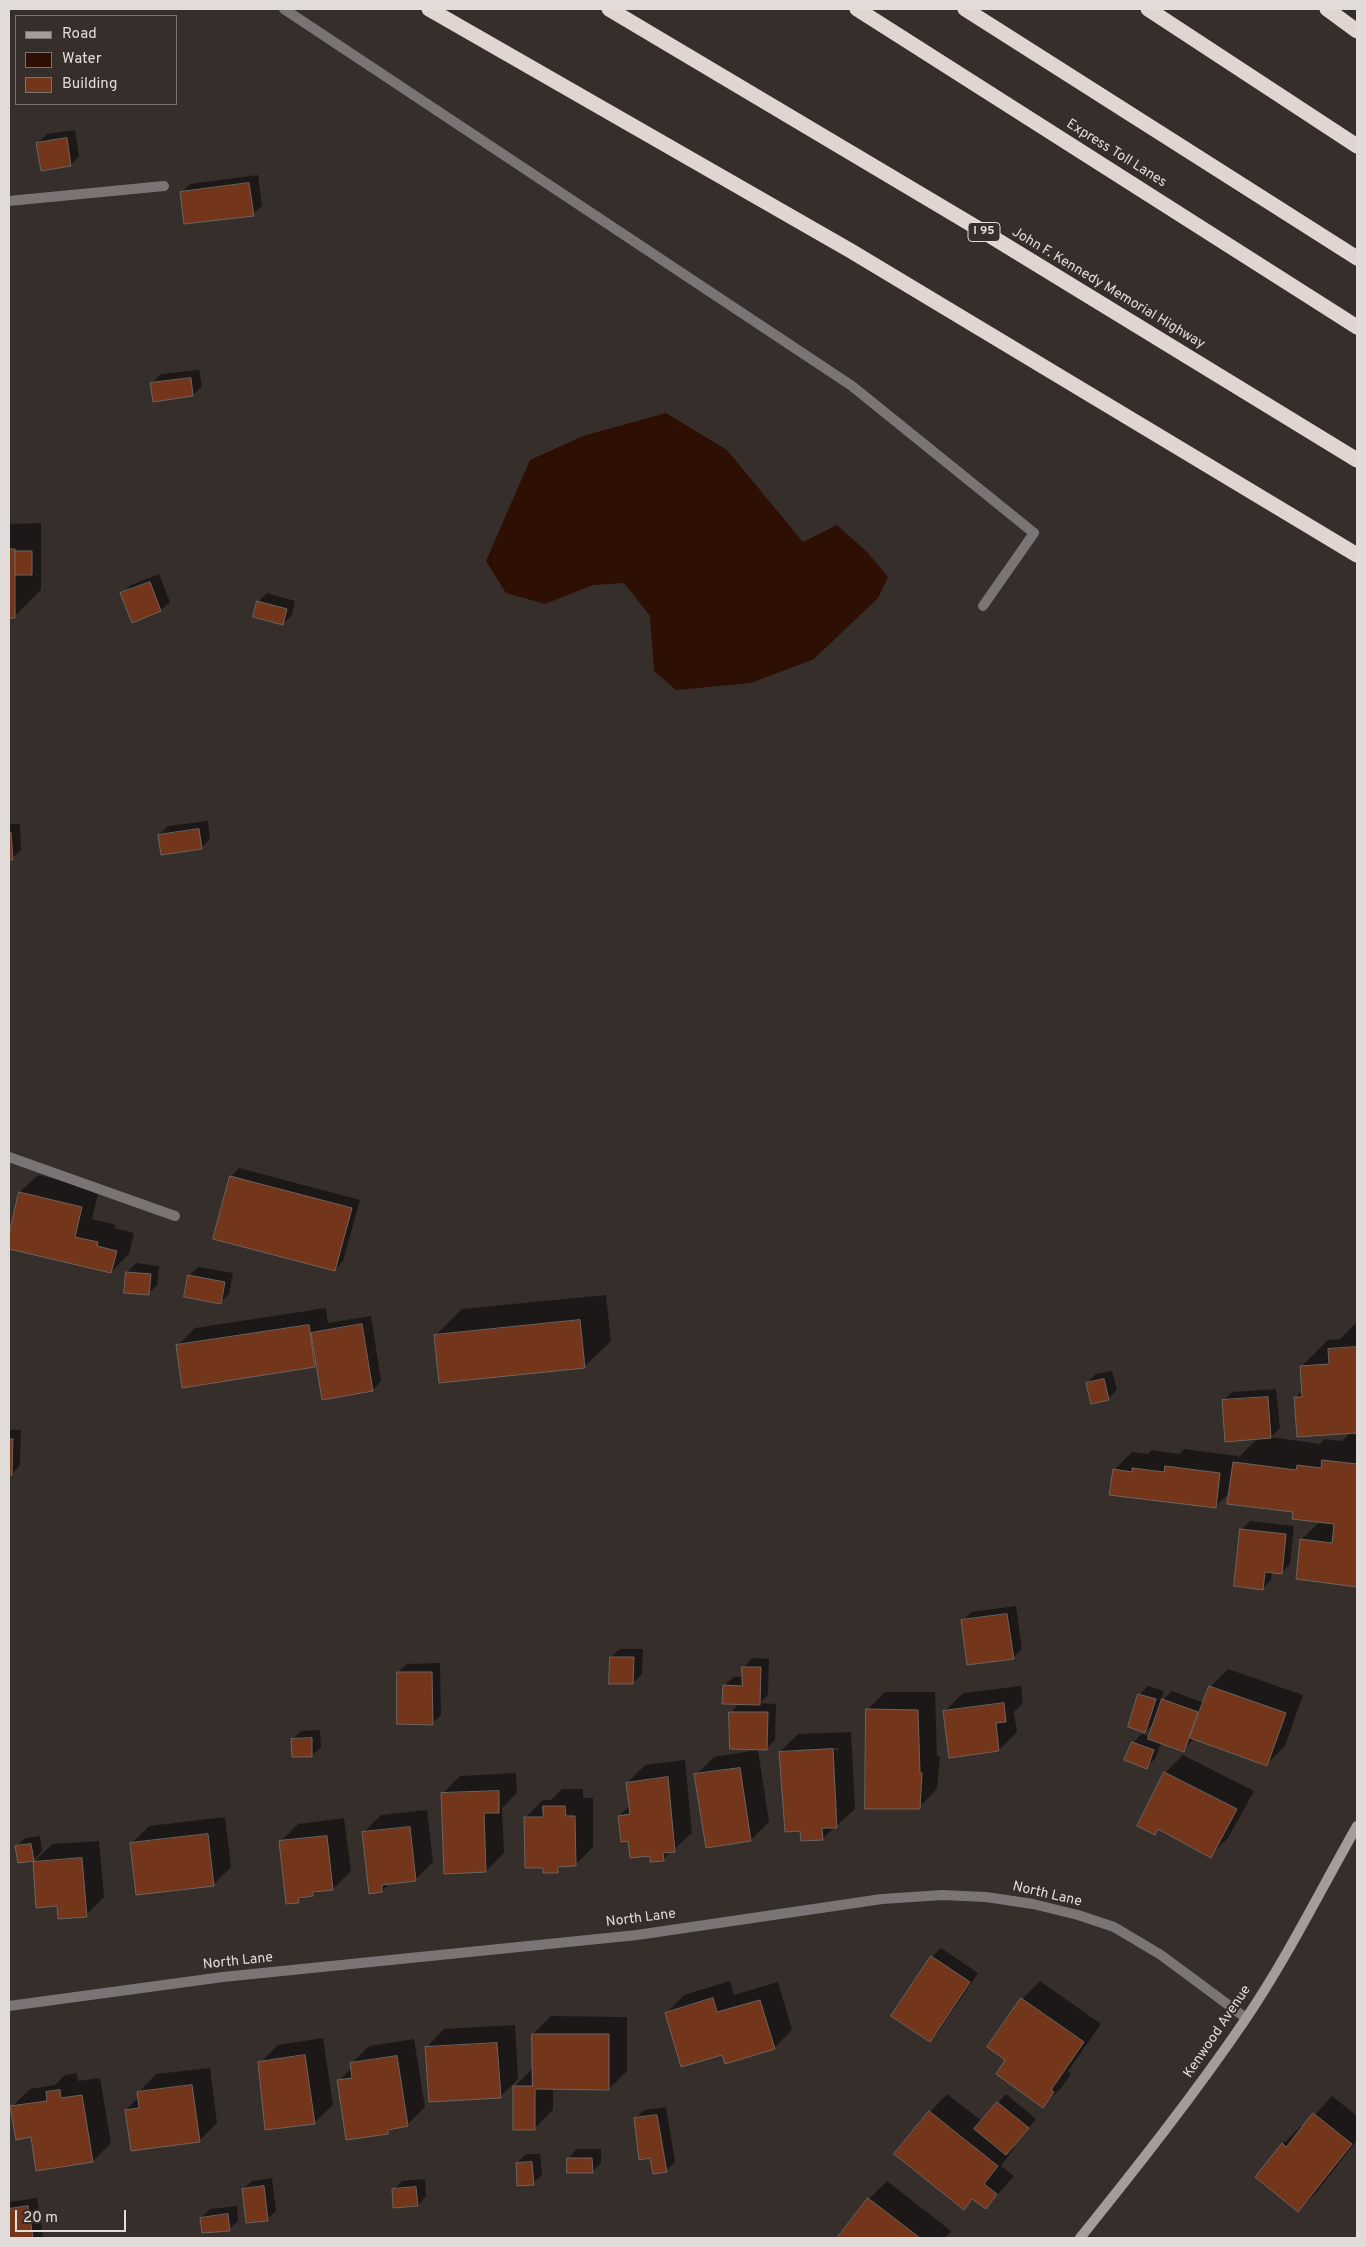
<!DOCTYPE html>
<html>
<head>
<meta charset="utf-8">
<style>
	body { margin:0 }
	#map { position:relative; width:1366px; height:2247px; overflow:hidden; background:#362e2b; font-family:Overpass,sans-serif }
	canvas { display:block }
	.frame { position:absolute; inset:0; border:10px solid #e1dbd9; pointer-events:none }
	.legend { position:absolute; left:15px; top:15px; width:162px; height:90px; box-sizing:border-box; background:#362e2b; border:1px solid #7a7371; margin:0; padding:6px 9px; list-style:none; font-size:15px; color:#e1dbd9 }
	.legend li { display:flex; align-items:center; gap:10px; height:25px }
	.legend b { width:25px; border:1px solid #7a7371 }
	.scale { position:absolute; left:15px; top:2210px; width:111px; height:22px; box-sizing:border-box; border:2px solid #e1dbd9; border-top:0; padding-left:6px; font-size:15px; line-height:18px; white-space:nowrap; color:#e1dbd9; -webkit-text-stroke:4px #362e2b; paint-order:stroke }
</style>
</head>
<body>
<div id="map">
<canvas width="1366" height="2247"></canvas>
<div class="frame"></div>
<ul class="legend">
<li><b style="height:6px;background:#a39c99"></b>Road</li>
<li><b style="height:14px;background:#2e0f03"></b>Water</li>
<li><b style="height:14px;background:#73361b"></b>Building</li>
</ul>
<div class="scale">20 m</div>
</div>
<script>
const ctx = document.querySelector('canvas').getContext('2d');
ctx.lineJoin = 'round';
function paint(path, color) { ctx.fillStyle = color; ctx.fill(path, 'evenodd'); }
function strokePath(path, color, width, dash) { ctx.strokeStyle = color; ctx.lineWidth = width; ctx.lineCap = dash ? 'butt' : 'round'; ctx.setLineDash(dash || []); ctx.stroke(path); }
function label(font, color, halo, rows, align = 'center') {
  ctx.font = font + ' Overpass,sans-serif'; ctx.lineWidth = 4.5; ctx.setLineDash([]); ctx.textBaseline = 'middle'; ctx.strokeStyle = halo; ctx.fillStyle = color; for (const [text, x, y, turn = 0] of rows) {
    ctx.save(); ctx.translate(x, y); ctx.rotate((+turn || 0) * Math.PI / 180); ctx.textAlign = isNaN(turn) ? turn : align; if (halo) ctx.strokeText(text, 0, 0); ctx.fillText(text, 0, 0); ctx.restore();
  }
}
paint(new Path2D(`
	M666 413 727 450 803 542 837 525 867 552 888 577 878 598 814 659 751 683 676 690 654 671 650 616 624 583 593 585 545 604 506 593 486 561 530 460 583 436Z`), '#2e0f03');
paint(new Path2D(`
	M75 130 79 156 71 165 38 143 47 134Z
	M258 175 262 206 253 214 182 192 190 184Z
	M199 370 202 386 193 395 152 383 161 374Z
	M41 523V590L14 617H9V524Z
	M159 574 170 602 161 610 132 621 122 593 131 585Z
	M267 593 295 601 292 615 283 624 258 602Z
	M208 821 210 839 201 848 159 835 168 826Z
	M9 824H20L21 850 12 858 9 859Z
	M239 1168 360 1200 343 1261 335 1270 231 1177Z
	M38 1175 99 1189 92 1219 116 1225 115 1228 134 1233 129 1254 111 1272 9 1248 20 1192Z
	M136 1263 159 1266 157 1285 148 1294 127 1272Z
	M198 1267 233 1273 229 1294 220 1303 189 1276Z
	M606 1295 611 1341 584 1367 435 1336 462 1309Z
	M326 1308 328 1323 371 1316 381 1381 373 1390 317 1363 314 1366 177 1346 195 1328Z
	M1357 1322V1432L1351 1434 1357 1435V1586L1297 1578 1302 1539 1320 1521 1294 1511 1230 1492 1215 1507 1114 1470 1132 1452 1148 1454 1152 1450 1179 1454 1184 1449 1238 1456 1237 1459 1258 1438 1223 1401 1232 1392 1276 1389 1280 1428 1271 1437 1320 1444 1324 1439 1342 1441 1351 1432 1295 1398 1303 1390 1301 1367 1328 1340 1340 1339Z
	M1112 1371 1117 1390 1108 1399 1087 1383 1096 1374Z
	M9 1430H21L20 1465 12 1474H9Z
	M1250 1521 1294 1526 1290 1564 1281 1573 1272 1572 1271 1580 1263 1588 1241 1530Z
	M1016 1606 1022 1649 1013 1658 963 1620 971 1612Z
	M620 1649H643L642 1674 633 1683 611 1657Z
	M752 1658 769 1659 768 1695 760 1703 776 1704 775 1740 766 1749 731 1712 740 1703 724 1686 733 1677H743L744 1667Z
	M440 1663 441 1715 432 1724 398 1672 407 1664Z
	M1228 1669 1303 1695 1285 1746 1267 1764 1194 1738 1184 1750 1161 1742 1155 1759 1146 1767 1133 1743 1141 1734 1150 1737 1156 1721 1145 1732 1139 1695 1148 1686 1164 1691 1159 1704 1172 1691 1204 1703 1210 1687Z
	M1021 1686 1023 1703 1014 1712 1017 1732 999 1750 945 1711 963 1693Z
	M885 1692H935L937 1756H940L937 1789 919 1807 867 1710Z
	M320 1730 321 1747 312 1755 292 1740 301 1731Z
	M851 1732 855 1809 822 1839 801 1830 780 1752 798 1734ZM839 1748V1750L797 1752V1750Z
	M758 1750 769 1822 751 1840 696 1775 714 1757Z
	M1183 1755 1254 1791 1228 1838 1210 1856 1159 1829 1154 1834 1165 1773Z
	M685 1760 692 1833 663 1859 651 1854 629 1840 619 1816 630 1805 627 1783 645 1765Z
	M516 1773 517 1793 502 1808 504 1853 486 1871 442 1794 460 1776Z
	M562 1789H583V1798H593V1847L575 1865 563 1866 557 1871 525 1818 543 1800H551Z
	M427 1810 433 1862 415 1880 390 1883 382 1891 363 1833 381 1815Z
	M225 1817 231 1867 213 1885 131 1844 149 1826Z
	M344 1818 351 1871 333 1889 317 1891 313 1895 304 1896 299 1902 280 1842 298 1824Z
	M40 1836 42 1851 33 1860 16 1847 25 1838Z
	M99 1841 104 1897 86 1915 58 1905 34 1862 52 1844Z
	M941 1948 978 1973 938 2032 930 2040 932 1957Z
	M730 1981 734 1995 778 1982 792 2030 774 2048 723 2053 667 2013 684 1995Z
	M1040 1981 1101 2024 1068 2071 1071 2074 1061 2088 1043 2106 1007 2060 1022 1999Z
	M551 2016 627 2017V2071L609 2089 553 2088V2110L535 2128 515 2086 533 2068V2034Z
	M515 2025 518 2079 500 2097 427 2047 444 2029Z
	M323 2038 333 2105 315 2122 266 2129 260 2063 278 2045Z
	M414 2039 425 2107 407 2125 392 2128 387 2133 339 2081 352 2068 351 2064 369 2046Z
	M210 2068 217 2123 199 2141 126 2110 139 2097V2092L156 2074Z
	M77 2073 78 2081 100 2078 111 2143 93 2161 12 2107 30 2089 55 2085 65 2075Z
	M947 2094 982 2121 1006 2094 1036 2119 1014 2146 1015 2147 1001 2166 1014 2176 986 2207 974 2198 964 2208 930 2112Z
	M1332 2096 1357 2116V2140L1316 2193 1298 2210 1283 2144 1301 2126 1303 2128Z
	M666 2107 675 2162 666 2171 651 2157 635 2119 644 2110Z
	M577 2149H601V2163L592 2172 568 2158Z
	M526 2154H540L542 2175 533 2183 517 2163Z
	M272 2178 276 2211 267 2219 243 2189 252 2181Z
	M425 2179 426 2196 418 2205 394 2190 402 2181Z
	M887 2181 951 2231 945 2238H839L869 2199Z
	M37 2198 43 2237 9 2238V2202Z
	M237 2206 238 2221 229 2229 201 2218 210 2209Z`), '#0007');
const building = new Path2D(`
	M67 138 71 166 41 171 36 143Z
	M249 183 254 216 184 224 180 192Z
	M191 378 193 396 153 402 150 383Z
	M9 549H15V618H9Z
	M15 551H32V575H16Z
	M150 582 161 611 132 623 120 593Z
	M257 601 287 609 283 625 253 617Z
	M199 829 202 849 161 855 158 835Z
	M9 832H11L13 860H9Z
	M230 1176 352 1208 335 1271 213 1239Z
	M19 1192 82 1207 75 1237 98 1242 97 1246 117 1251 111 1273 9 1249V1235Z
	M126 1272 151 1274 149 1295 124 1293Z
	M188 1275 225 1282 221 1304 184 1297Z
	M580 1320 585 1368 439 1383 434 1335Z
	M362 1324 373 1391 322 1400 311 1333Z
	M309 1325 315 1367 182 1388 176 1345Z
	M1357 1347V1433L1297 1437 1294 1397H1302L1300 1366 1329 1364 1328 1349Z
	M1104 1379 1109 1400 1091 1404 1086 1383Z
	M1268 1397 1271 1438 1225 1442 1222 1400Z
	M9 1439H13L12 1475H9Z
	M1322 1460 1357 1464V1587L1296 1579 1300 1539 1332 1543 1334 1524 1292 1519 1293 1512 1227 1504 1233 1462 1296 1470 1297 1465 1321 1468Z
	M1165 1466 1220 1473 1216 1508 1109 1495 1113 1469 1132 1472V1468L1164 1472Z
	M1240 1529 1286 1534 1282 1574 1265 1572 1263 1590 1234 1586Z
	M1007 1614 1014 1659 967 1665 961 1620Z
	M610 1657H634L633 1684H609Z
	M742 1667H761L760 1705 722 1704 723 1685 742 1686Z
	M397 1672H432L433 1725 397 1724Z
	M1209 1686 1286 1713 1267 1766 1190 1738Z
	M1138 1694 1156 1699 1145 1733 1128 1727Z
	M1162 1699 1198 1712 1184 1752 1148 1739Z
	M1004 1703 1006 1722 996 1723 999 1751 949 1758 943 1711Z
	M866 1709 918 1710 920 1773H922L920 1809H865Z
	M729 1712H768L767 1750 730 1749Z
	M312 1738V1757H292L291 1739Z
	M1132 1742 1154 1750 1147 1769 1124 1760Z
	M833 1749 837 1828H822L823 1840 801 1841 800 1831 785 1832 779 1752Z
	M740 1768 751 1841 706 1848 694 1774Z
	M1164 1772 1237 1809 1211 1858 1158 1829 1155 1835 1137 1826Z
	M668 1777 675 1852 663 1853 664 1861 650 1862V1856L630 1858 628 1841 621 1842 618 1816 630 1814 626 1783Z
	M499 1791V1813H484L486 1872 444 1874 441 1793Z
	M543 1806H565L566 1816H575L576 1866 558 1867V1873H543V1868H525L524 1817H543Z
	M410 1827 416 1881 382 1885V1892L369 1894 362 1832Z
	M208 1834 214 1886 136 1895 130 1843Z
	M327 1836 333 1890 313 1892V1896L299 1898V1903L286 1904 279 1841Z
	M31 1844 34 1861 18 1863 15 1846Z
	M82 1858 87 1917 58 1919 57 1906 36 1908 33 1862Z
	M931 1956 970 1982 930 2042 891 2016Z
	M713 1998 717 2012 760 2000 775 2049 725 2064 722 2055 681 2067 665 2013Z
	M1021 1998 1084 2042 1051 2090 1054 2092 1043 2108 996 2074 1005 2060 987 2047Z
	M532 2034H609V2090L535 2089V2130H513V2086H532Z
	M497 2043 501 2098 429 2102 425 2047Z
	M305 2055 315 2124 265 2130 258 2062Z
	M397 2056 408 2126 388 2130V2134L346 2140 337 2080 352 2078 350 2063Z
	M192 2085 200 2142 131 2151 125 2110 139 2108 137 2092Z
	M60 2090 61 2098 82 2095 93 2162 36 2171 31 2137 16 2140 10 2106 47 2101 46 2092Z
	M997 2102 1029 2128 1006 2155 974 2129Z
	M929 2111 998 2166 984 2184 997 2194 986 2209 972 2199 964 2210 894 2154Z
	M1313 2113 1352 2144 1298 2212 1255 2177 1282 2143 1286 2147Z
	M657 2115 667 2172 653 2174 650 2158 639 2160 634 2118Z
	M567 2158H592L593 2173H567Z
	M532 2162 534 2185 517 2186 516 2163Z
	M264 2186 268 2221 246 2223 242 2189Z
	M416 2187 418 2206 393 2208 392 2189Z
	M868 2198 920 2238H837Z
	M28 2206 33 2238H9V2209Z
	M228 2214 230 2231 202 2233 200 2218Z`);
paint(building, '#73361b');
strokePath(building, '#6d6360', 1);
strokePath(new Path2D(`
	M284 9 852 386 1034 533 983 606
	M9 201 164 186
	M9 1157 175 1216`), '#7a7574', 10);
strokePath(new Path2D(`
	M9 2006 223 1977 637 1935 882 1899 942 1895 986 1897 1033 1904 1078 1915 1114 1927 1161 1955 1246 2018`), '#7a7574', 10);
strokePath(new Path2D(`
	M1080 2238C1137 2167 1194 2095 1245 2020 1287 1958 1320 1891 1357 1826`), '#a39c99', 10);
strokePath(new Path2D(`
	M429 9 851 251 1357 555
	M609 9 979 229 1357 460
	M857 9 1357 327
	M965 9 1357 258
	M1148 9 1357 146
	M1327 9 1357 31`), '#e0d5d1', 15);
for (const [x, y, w] of [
	[984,232,32]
]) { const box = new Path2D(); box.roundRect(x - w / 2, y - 9.5, w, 19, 4); ctx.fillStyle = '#362e2b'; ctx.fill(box); strokePath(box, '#e1dbd9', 1); }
label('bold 12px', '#e1dbd9', null, [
	["I 95",984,232]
]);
label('14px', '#e1dbd9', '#362e2b', [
	["Express Toll Lanes",1116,154,32],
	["John F. Kennedy Memorial Highway",1108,289,31],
	["North Lane",1047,1895,13],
	["North Lane",641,1919,-7],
	["North Lane",238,1962,-6],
	["Kenwood Avenue",1218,2032,-56]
]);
</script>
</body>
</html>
